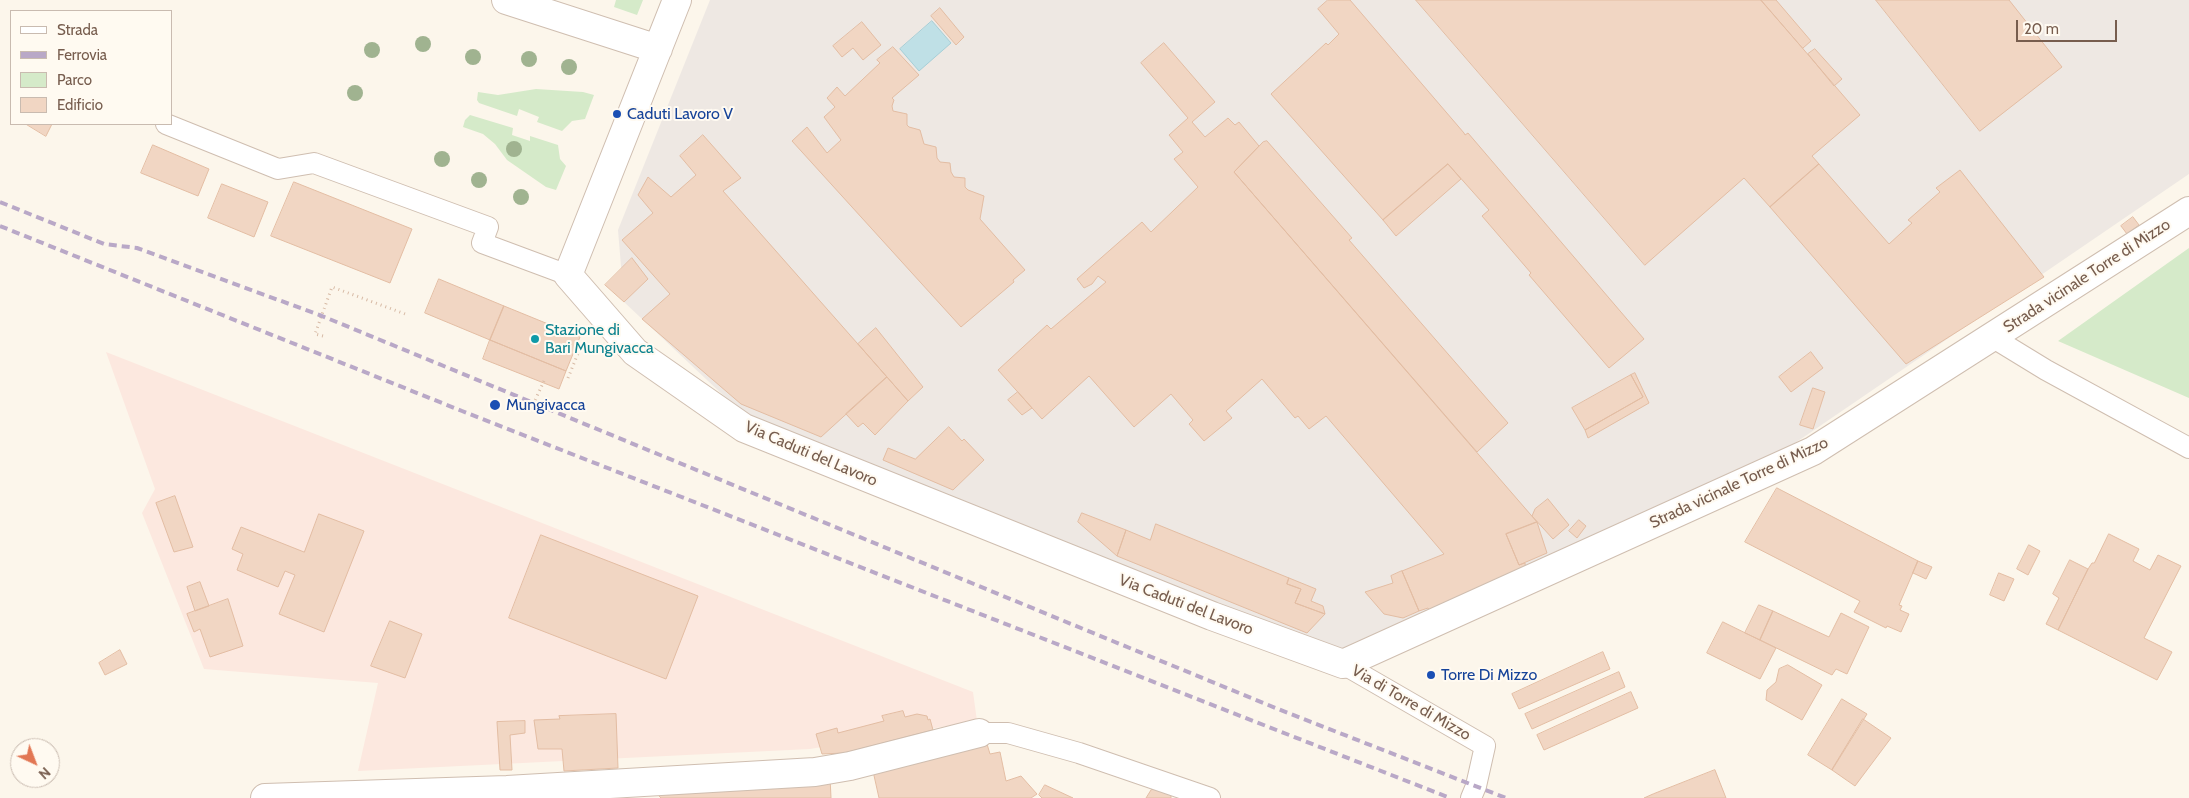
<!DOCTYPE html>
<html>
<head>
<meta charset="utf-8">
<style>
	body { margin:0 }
	#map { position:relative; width:2189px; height:798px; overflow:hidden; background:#fcf6eb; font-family:Cabin,sans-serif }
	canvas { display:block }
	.legend { position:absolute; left:10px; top:10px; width:162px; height:115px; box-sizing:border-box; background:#fffaf1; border:1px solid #c9bbb0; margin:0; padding:6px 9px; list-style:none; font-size:15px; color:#775d4e }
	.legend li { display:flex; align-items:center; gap:10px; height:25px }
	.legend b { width:25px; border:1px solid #c9bbb0 }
	.north { position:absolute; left:10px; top:738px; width:50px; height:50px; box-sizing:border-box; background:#fffaf1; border:1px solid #c9bbb0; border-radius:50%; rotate:137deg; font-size:14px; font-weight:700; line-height:20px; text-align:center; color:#775d4e }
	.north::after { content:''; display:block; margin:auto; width:18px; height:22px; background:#e27754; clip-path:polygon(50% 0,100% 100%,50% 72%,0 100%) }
	.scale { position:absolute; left:2016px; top:20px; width:101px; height:22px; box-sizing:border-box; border:2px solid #775d4e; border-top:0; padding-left:6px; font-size:15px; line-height:18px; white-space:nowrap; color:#775d4e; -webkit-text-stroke:4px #fffaf1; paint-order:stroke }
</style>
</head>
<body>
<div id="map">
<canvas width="2189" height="798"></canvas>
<ul class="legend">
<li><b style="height:6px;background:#fff"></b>Strada</li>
<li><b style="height:6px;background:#b9a8c7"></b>Ferrovia</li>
<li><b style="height:14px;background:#d5eac9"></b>Parco</li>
<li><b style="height:14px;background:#f1d6c3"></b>Edificio</li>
</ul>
<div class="north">N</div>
<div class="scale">20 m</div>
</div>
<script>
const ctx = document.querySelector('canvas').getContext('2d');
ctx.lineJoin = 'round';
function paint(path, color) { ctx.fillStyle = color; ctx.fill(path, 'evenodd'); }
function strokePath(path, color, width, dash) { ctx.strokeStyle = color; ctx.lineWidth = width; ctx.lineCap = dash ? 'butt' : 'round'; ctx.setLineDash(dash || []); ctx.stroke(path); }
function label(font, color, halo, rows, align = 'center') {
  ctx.font = font + ' Cabin,sans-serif'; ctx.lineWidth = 4; ctx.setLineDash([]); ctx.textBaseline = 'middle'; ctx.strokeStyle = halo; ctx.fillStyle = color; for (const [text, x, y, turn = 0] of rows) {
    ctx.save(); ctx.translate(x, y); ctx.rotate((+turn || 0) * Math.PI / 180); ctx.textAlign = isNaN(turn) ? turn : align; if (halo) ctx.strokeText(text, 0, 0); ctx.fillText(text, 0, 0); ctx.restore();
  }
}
paint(new Path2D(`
	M106 352 973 692 977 721 810 749 358 771 378 683 204 669 142 513 155 489Z`), '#fce8df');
paint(new Path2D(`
	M710 0H2189V174L1754 471 1342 656 740 411 624 302 618 230Z`), '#eee8e3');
paint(new Path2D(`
	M616 0H643L637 15 614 7Z
	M536 89 583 92 594 95 585 119 572 121 562 131 537 122 539 117 519 109 517 116 479 103 477 100 478 92 498 95Z
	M470 115 513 128 512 135 530 141V136L558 145 560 159 566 166 556 190 546 187 507 160 495 144 483 134 463 127 465 120Z
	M2189 248V398L2058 341Z`), '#d5eac9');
const water = new Path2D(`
	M932 21 951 43 919 71 900 49Z`);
paint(water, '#bfe0e6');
strokePath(water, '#a5cfd8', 1);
const building = new Path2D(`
	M1328 0H1350L1464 133 1465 135 1468 133 1644 339 1609 368 1529 275 1531 273 1482 216 1489 210 1448 164 1383 220 1271 94 1326 43 1328 45 1339 34 1318 9Z
	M1416 0H1761L1860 115 1812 156 1819 164 1770 207 1744 178 1645 265Z
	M1761 0H1776L1811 41 1803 48Z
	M1876 0H2009L2062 67 1980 131Z
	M940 8 964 37 956 45 931 16Z
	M862 22 881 45 863 60 853 48 842 57 833 46Z
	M1164 43 1215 102 1192 122 1205 137 1228 118 1235 125 1239 122 1259 146 1234 172 1537 522 1506 534 1519 565 1525 563 1526 572 1431 613 1428 608 1419 611 1402 571 1444 554 1326 416 1309 429 1298 416 1295 418 1262 379 1226 411 1232 418 1204 441 1189 424 1193 420 1171 394 1134 427 1089 376 1042 419 998 370 1047 325 1051 329 1106 282 1098 276 1092 284 1084 288 1077 279 1142 222 1151 232 1198 187 1174 159 1183 152 1169 135 1188 118 1141 63Z
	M893 47 919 75 892 98 894 100 892 106 893 111 907 114V125L909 127 920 130 924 144 936 147 937 158 940 162 950 163 951 172 954 177 965 178V187L968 190 984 196 980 219 1025 270 1013 280 1014 282 961 327 792 141 807 127 827 153 841 140 824 117 835 107 827 98 837 87 845 96 880 63 877 60Z
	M1815 49 1842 79 1834 86 1808 54Z
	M26 124H52L46 136Z
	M703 135 741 178 723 191 887 377 821 437 741 404 642 319 670 294 622 240 653 213 638 195 648 177 671 197 696 175 680 156Z
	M1267 141 1352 238 1349 240 1508 423 1477 452 1234 172 1263 142Z
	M153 145 209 169 198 196 141 173Z
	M1448 164 1461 179 1396 236 1383 220Z
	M1819 164 1889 244 1912 223 1908 220 1940 192 1936 188 1960 170 2044 277 1906 364 1770 207Z
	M294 182 412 229 390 283 271 236Z
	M222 184 268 202 254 237 208 218Z
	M2133 217 2139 225 2127 234 2121 226Z
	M632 258 648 279 624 302 605 285Z
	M439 279 504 306 490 340 425 313Z
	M504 306 580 337 566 371 490 340Z
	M876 328 923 387 908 401 858 344Z
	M490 340 566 371 559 389 483 359Z
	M1811 352 1823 368 1791 392 1779 377Z
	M1635 373 1649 403 1588 438 1585 430 1643 397 1631 375Z
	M1631 375 1643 397 1585 430 1572 408Z
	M887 377 908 401 875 435 863 423 858 427 846 414Z
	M1813 388 1825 392 1813 429 1800 425Z
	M1018 392 1032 408 1022 415 1008 400Z
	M949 427 962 441 964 439 984 460 953 490 883 460 888 448 915 459Z
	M1777 488 1918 561 1899 605 1902 606 1900 610 1909 614 1901 632 1887 626 1886 628 1854 612 1860 601 1745 542Z
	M175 496 193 547 174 552 156 503Z
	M1548 499 1569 525 1553 539 1532 516 1535 509Z
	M1082 513 1126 530 1117 556 1078 522Z
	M319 514 364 531 324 632 279 614 295 575 285 571 278 587 237 570 243 554 232 549 241 527 304 552Z
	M1579 520 1586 526 1577 538 1569 531Z
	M1537 522 1547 553 1519 565 1506 534Z
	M1156 524 1289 578 1287 584 1301 589 1295 603 1325 614 1307 633 1117 556 1126 530 1150 540Z
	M2109 534 2139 549 2133 561 2150 570 2158 555 2181 566 2144 638 2172 652 2157 680 2058 630 2088 569 2092 563H2094Z
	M541 535 698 596 666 679 509 618Z
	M2029 545 2040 551 2028 575 2017 569Z
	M2070 560 2088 569 2058 630 2046 624 2059 598 2053 594Z
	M1918 561 1932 567 1926 579 1913 573Z
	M1402 571 1419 611 1403 618 1384 614 1365 592 1393 583 1391 576Z
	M1999 573 2014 579 2004 601 1990 595Z
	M1289 578 1316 589 1311 601 1323 606 1325 614 1295 603 1301 589 1287 584Z
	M200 582 209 606 195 611 187 587Z
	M228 599 243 646 210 657 200 629 194 632 187 614Z
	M1759 605 1773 611 1760 640 1745 633Z
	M1773 611 1829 637 1841 613 1869 627 1847 674 1836 669 1832 675 1760 640Z
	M390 621 422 634 405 678 371 666Z
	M1723 622 1776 648 1760 679 1707 653Z
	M120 650 127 664 105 675 99 663Z
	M1603 652 1610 669 1519 709 1512 694Z
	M1788 665 1822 685 1802 720 1766 700 1767 690 1776 682 1779 669Z
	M1619 672 1625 687 1532 729 1525 714Z
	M1631 692 1638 708 1544 750 1537 735Z
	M1842 699 1867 714 1832 770 1808 755Z
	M903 711 905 717 917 714 927 716 928 720 930 719 933 730 844 753 822 754 816 734 837 728 838 733 884 721 882 716Z
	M616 714 618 768 564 771 562 749H538L534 720 560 719 559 716Z
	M1863 719 1891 738 1855 786 1832 770Z
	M525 721V733L510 735 512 770H500L497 722Z
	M987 744 990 754 1000 752 1006 781 1021 776 1037 794 1031 798H879L873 771Z
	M1715 770 1726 798H1644L1653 794Z
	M830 777 831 798H661L654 791Z
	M1045 785 1073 798H1042L1039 795Z
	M1159 789 1171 795V798H1146L1151 790Z`);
paint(building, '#f1d6c3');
strokePath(building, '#e3bda3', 1);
const lane = new Path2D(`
	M166 124 278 169 314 163 488 227 482 243 568 275
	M1992 337 2046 370 2189 448
	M1343 664 1485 746 1476 786 1471 798
	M979 733H1008L1079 753 1210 798`);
const street = new Path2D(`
	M506 0 658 49
	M677 0 568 275 635 352 744 428 1212 616 1343 664 1813 451 2189 211
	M265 798 507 790 815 772 850 766 979 733`);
strokePath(lane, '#cfbeb0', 22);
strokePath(street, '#cfbeb0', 30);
strokePath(new Path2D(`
	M323 336 315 334 332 287 408 315
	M568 378 583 341
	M531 409 544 381`), '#d7baa5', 3, [1, 4]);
strokePath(lane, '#fff', 20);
strokePath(street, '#fff', 28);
strokePath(new Path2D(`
	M0 202 104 244 137 248 322 316 1278 709 1506 798
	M0 226 462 411 1450 798`), '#b9a8c7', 4, [8, 5]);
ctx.fillStyle = '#a0b390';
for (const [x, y] of [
	[423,44],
	[372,50],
	[473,57],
	[529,59],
	[569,67],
	[355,93],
	[514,149],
	[442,159],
	[479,180],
	[521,197]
]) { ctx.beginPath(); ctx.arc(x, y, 8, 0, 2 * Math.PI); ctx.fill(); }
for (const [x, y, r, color] of [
	[617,114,5,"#1a4fb4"],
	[535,339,5,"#0f9aa8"],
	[495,405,6,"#1a4fb4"],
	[1431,675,5,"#1a4fb4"]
]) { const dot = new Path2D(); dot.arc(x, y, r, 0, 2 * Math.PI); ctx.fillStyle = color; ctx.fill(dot); strokePath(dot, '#fffaf1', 2); }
label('16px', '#164399', '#fffaf1', [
	["Caduti Lavoro V",627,114],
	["Mungivacca",506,405],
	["Torre Di Mizzo",1441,675]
], 'left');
label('16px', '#775d4e', '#fffaf1', [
	["Strada vicinale Torre di Mizzo",2087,276,-33],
	["Via Caduti del Lavoro",811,454,23],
	["Strada vicinale Torre di Mizzo",1739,483,-25],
	["Via Caduti del Lavoro",1186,605,21],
	["Via di Torre di Mizzo",1411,703,30]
]);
label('16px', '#0d838f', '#fffaf1', [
	["Stazione di",545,330],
	["Bari Mungivacca",545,348]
], 'left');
</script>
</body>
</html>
